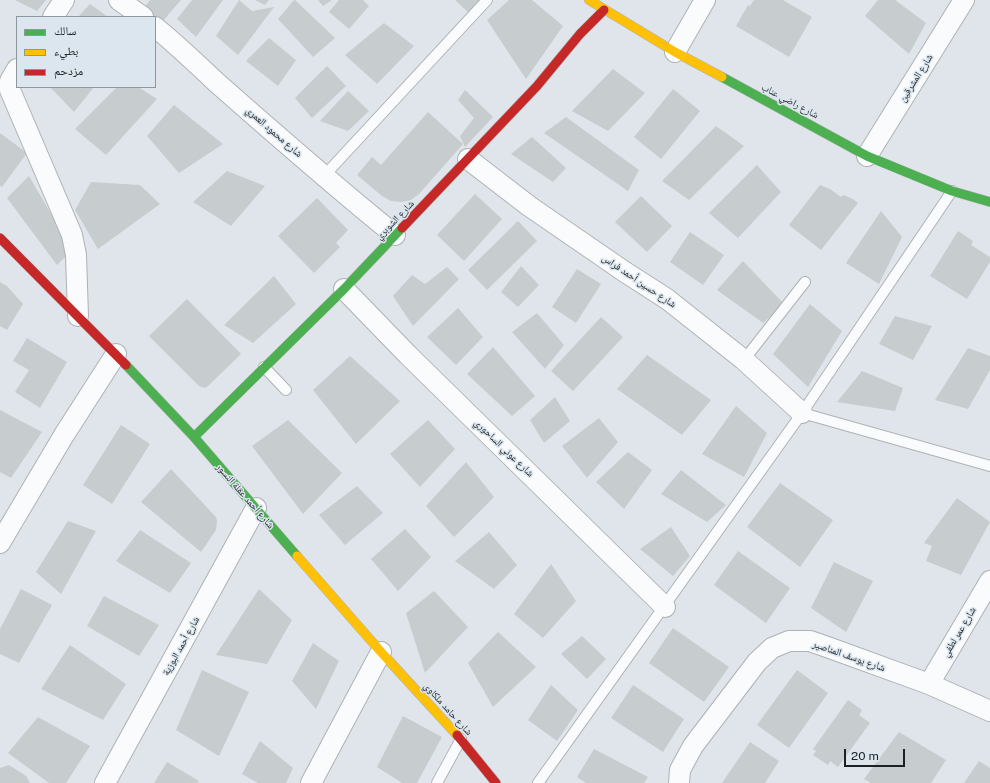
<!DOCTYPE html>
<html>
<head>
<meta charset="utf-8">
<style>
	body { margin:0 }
	#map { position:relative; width:990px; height:783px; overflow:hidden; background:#dfe5ea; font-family:"Public Sans","Noto Naskh Arabic",sans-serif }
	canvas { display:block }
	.legend { position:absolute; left:16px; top:16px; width:140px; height:72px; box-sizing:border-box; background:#dbe6ee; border:1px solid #8f979d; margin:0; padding:5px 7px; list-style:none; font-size:12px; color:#1d2124 }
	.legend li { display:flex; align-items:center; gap:8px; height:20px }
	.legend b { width:20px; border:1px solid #8f979d }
	.scale { position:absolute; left:844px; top:749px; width:61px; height:18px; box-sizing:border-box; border:2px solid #1d2124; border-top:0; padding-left:5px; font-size:12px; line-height:14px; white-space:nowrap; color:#1d2124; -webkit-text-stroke:3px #dbe6ee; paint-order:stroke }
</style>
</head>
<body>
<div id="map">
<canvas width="990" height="783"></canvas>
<ul class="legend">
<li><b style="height:5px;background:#4caf50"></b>سالك</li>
<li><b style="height:5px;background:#ffc107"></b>بطيء</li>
<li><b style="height:5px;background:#c62828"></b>مزدحم</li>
</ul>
<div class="scale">20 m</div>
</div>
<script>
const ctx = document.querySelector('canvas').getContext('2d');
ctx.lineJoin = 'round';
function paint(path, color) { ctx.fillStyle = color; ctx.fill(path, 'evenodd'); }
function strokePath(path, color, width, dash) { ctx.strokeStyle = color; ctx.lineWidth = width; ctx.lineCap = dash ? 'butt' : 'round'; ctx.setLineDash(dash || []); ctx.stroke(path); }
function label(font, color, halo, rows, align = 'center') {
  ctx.font = font + ' "Public Sans","Noto Naskh Arabic",sans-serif'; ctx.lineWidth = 3; ctx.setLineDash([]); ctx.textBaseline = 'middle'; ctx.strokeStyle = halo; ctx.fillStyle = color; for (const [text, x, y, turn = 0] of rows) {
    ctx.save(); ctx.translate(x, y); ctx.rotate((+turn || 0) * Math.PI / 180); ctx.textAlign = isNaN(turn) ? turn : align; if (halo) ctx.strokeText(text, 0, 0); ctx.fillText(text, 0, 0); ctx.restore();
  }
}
paint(new Path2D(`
	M15 0H46L37 11Z
	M150 0H181L162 22 144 8Z
	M192 0H223L196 37 177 19Z
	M239 0 252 11 274 7 238 55 216 36Z
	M255 0H269L265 5Z
	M294 0H295L335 38 313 57 278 19Z
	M318 0H332L323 6Z
	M339 0H363L369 6 349 29 329 12Z
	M455 0H483L470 14Z
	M509 0H532L563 26 526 79 487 20Z
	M754 0H783L812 17 789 57 736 26 748 5 750 6Z
	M878 0H895L926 23 909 54 865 16Z
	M90 4 108 17H78Z
	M384 23 414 46 377 84 345 55Z
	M269 38 296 60 278 86 246 61Z
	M327 66 346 86 312 118 295 98Z
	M613 69 645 93 608 131 572 111Z
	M50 87H94L74 112Z
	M117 87H138L157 99 106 155 75 129Z
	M673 89 700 111 661 159 634 137Z
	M465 90 493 117 465 147 460 136 474 118 458 100Z
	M348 91 369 111 348 131 320 121Z
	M174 105 223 144 179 173 147 136Z
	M428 112 463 144 419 194 411 200 401 202 391 201 382 196 357 175 372 157 381 165Z
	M566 117 639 170 628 191 544 133Z
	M716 126 744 146 689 200 662 181Z
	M0 133 27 153 2 187 0 186Z
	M532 137 566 168 553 182 511 154Z
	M757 165 781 192 738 238 709 213Z
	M227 171 265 186 231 226 193 202Z
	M29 176 72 250 57 265 7 198Z
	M91 182 140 185 160 204 98 249 75 210Z
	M820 185 830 189 841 197 843 195 853 199 858 203 821 250 789 225Z
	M475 194 502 219 464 261 437 235Z
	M641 196 672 226 647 252 615 222Z
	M317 198 348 230 336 243 340 247 314 273 278 236Z
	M881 211 902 237 879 284 846 263Z
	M518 221 537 241 487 290 468 270Z
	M958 231 973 241 971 245 990 257V262L967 299 930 276Z
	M690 232 724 255 703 285 670 262Z
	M743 261 784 304 763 323 717 290Z
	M521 266 539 285 518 307 501 292Z
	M447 267 459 279 413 326 393 296 412 275 425 284Z
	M577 269 601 284 576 323 552 307Z
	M274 276 296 304 253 343 224 325Z
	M0 282 7 286 23 304 7 330 0 326Z
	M187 299 241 354 208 386 205 388 199 386 149 336Z
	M810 304 842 331 808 387 773 354Z
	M458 308 483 337 456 365 427 337Z
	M537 313 564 345 545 369 512 332Z
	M895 316 932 326 913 360 879 344Z
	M601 317 623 337 573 391 551 371Z
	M27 338 67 362 40 408 15 392 29 370 13 361Z
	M493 347 535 396 512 416 467 374Z
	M968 348 990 356V370L968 409 935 400Z
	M647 355 711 400 682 435 617 389Z
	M350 356 400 401 356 444 313 390Z
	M862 371 903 388 895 411 837 402Z
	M555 397 570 421 544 443 530 420Z
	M736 406 767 433 744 477 702 454Z
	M0 410 42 432 11 478 0 472Z
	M599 418 618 442 587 478 562 446Z
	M288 420 342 473 303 514 252 446Z
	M428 420 455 449 420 487 390 454Z
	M121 425 150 444 112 504 83 485Z
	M628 452 652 470 624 509 596 482Z
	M466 462 494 497 454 537 426 506Z
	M171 469 216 517 217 521 216 530 201 552 141 502Z
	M681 470 726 505 707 522 661 494Z
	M780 483 833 520 800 567 747 527Z
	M357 486 383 513 345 545 319 515Z
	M957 498 990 522 961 575 926 561 932 546 924 543Z
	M68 521 96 531 61 594 36 572Z
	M671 527 690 556 673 576 640 549Z
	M405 529 431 557 398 591 371 559Z
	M140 530 191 563 170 593 116 561Z
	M489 532 517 565 494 589 455 561Z
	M738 551 790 588 766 623 714 585Z
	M834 562 873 581 846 632 811 608Z
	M551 564 576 601 543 638 514 614Z
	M21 589 52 605 19 663 0 654V629Z
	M259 589 292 620 267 664 216 655Z
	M434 591 468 627 425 673 406 613Z
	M104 596 159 625 139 656 87 626Z
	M673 628 729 667 704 702 649 663Z
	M498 632 536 667 493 707 468 663Z
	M582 636 606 659 587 679 561 654Z
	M313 643 339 661 316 709 292 681Z
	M70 645 126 684 103 720 41 689Z
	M202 670 249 692 219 756 176 730Z
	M797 670 828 693 789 748 757 725Z
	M551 685 578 710 557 741 528 720Z
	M633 685 684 719 663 752 611 718Z
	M848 700 862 710 859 715 870 723 838 767 830 761 828 765 813 755 816 751 813 749Z
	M403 716 442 737 417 783H402L377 767Z
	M38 717 90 746 66 783H49L8 753Z
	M899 732 946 760 931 783H871L864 779Z
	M260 741 293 768 286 783H258L242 774Z
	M750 742 779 761 765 783H722Z
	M594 749 648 777 644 783H586L577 777Z
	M979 761 990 768V783H964Z
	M167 762 199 781 197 783H154Z
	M9 765 26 776 30 783H0V768Z`), '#c7cccf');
const lane = new Path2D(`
	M324 176 487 0
	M744 360 805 282
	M264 367 286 390
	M802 413 990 466
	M437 783 461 739
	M538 783 802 413 952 191`);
const street = new Path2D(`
	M119 0 143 17
	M53 17 64 0
	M155 27C176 44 196 63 216 82 275 134 334 186 395 235
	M675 52 705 0
	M17 69 10 81V90L72 235 76 255 78 316
	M867 156 964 0
	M468 159 529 206 625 272 667 299 744 360 802 413
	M344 289 408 355 665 607
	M0 543 64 435 116 354
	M929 684 990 581
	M105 783 256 508
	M311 783 381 652
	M679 783 680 770 693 746 757 662 772 648 789 641H810L830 648 929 684 990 711`);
const fast = new Path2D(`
	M722 77 867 156 952 191 990 202
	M126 365 194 437 297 556
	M194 437 344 289 402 228`);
const slow = new Path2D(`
	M589 0 675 52 722 77
	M297 556 381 652 457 735`);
const jam = new Path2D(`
	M402 228 537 86 580 34 604 10
	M0 238 126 365
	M457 735 496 783`);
strokePath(lane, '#aeb2b5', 12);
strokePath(street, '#aeb2b5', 22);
strokePath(fast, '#aeb2b5', 10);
strokePath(slow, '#aeb2b5', 10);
strokePath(jam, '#aeb2b5', 10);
strokePath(lane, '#fafbfc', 10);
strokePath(street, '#fafbfc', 20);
strokePath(fast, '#4caf50', 9);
strokePath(slow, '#ffc107', 9);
strokePath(jam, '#c62828', 9);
label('10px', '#1d2124', '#dbe6ee', [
	["شارع المشرقين",916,78,-58],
	["شارع راضي عناب",790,101,28],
	["شارع محمود العمري",274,132,41],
	["شارع الشوبري",395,220,-46],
	["شارع حسين أحمد فراس",639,281,34],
	["شارع عوني الساحوري",504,448,44],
	["شارع أحمد عقلة النسور",245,496,49],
	["شارع عمر لطفي",959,632,-59],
	["شارع أحمد البوزية",181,646,-61],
	["شارع يوسف المناصير",849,656,19],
	["شارع حامد ملكاوي",448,709,48]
]);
</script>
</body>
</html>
